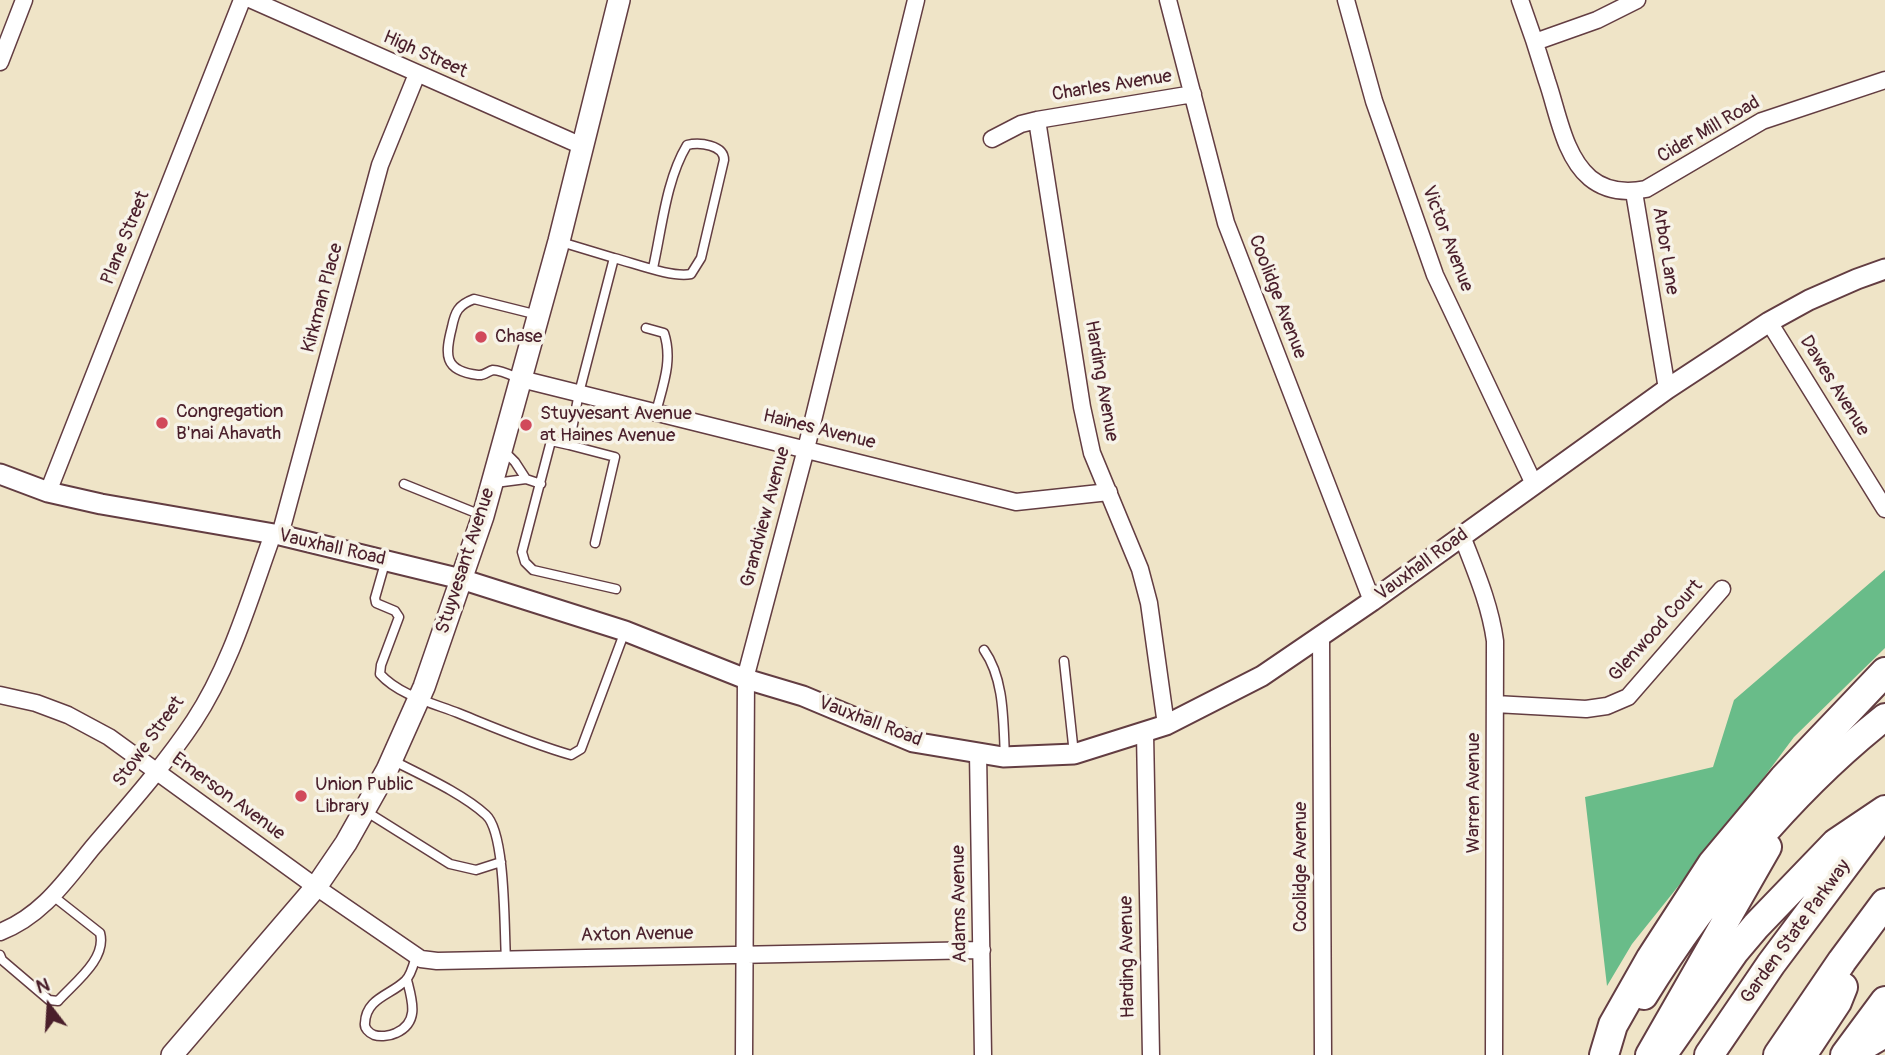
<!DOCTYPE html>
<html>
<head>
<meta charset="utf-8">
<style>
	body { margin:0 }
	#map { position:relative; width:1885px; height:1055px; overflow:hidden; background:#efe4c7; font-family:Pangolin,sans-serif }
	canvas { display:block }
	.north { position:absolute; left:14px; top:971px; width:70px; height:70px; -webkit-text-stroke:5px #f7f3e8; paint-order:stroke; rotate:343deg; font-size:19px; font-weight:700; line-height:28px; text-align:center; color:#4a1f2b }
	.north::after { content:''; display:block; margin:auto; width:24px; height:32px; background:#4a1f2b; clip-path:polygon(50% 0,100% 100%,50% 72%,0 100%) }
</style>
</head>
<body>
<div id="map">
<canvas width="1885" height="1055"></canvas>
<div class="north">N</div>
</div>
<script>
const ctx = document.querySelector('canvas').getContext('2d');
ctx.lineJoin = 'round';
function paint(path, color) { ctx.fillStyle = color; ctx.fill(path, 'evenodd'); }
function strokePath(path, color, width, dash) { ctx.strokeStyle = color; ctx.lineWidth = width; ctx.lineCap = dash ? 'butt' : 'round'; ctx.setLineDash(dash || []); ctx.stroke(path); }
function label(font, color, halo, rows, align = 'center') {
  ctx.font = font + ' Pangolin,sans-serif'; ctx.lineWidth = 7; ctx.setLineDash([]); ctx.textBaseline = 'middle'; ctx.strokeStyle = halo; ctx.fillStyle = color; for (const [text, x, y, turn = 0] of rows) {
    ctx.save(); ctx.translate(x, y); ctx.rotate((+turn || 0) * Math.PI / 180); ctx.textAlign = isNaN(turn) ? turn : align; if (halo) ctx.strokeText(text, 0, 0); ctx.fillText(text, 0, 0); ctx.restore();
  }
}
paint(new Path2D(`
	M1885 570V648L1794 737 1744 804 1632 944 1607 986 1585 797 1713 767 1734 700Z`), '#69bc89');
const service = new Path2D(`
	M561 242 614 258 579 393 569 445 551 441 522 552 525 562 533 570 616 589
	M614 258C634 263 672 278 691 274L701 258 724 160C724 145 700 142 687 145 666 180 662 228 653 268
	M646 328 664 333C673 360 663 385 656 412
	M520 379C513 376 501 370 493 370 488 371 484 376 478 375 443 371 445 354 452 327 455 312 458 305 474 299L538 315
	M569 445 615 457 595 543
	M504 451 515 462 526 479
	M495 483 526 479 541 484
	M404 484 481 515
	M385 563 375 598 376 603 395 611 399 617 381 665 380 674C399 695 432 703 458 713 495 728 532 744 571 755L581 749 625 631
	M984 650C1005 680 1003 722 1005 757
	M1064 661 1074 754
	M392 760C421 775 462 793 486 815 506 833 504 930 506 959
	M367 812 450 864 476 870 501 862
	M0 955 2 960 49 1000 58 1001C74 983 107 959 100 933L53 896
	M407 980C412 1000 420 1022 396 1033 390 1036 380 1037 374 1035 369 1033 364 1028 365 1023 366 998 391 995 405 981 411 976 414 963 416 956`);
const minor = new Path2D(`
	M252 0 582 146
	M1168 0 1226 223 1372 601
	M1346 0 1374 101 1435 275 1534 484
	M1520 0C1530 27 1539 54 1547 81 1558 113 1564 156 1590 178 1607 192 1626 193 1646 189L1762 121 1885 80
	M1535 42 1597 20 1637 0
	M0 62 24 0
	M1037 120 1082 407 1092 453 1140 569 1149 603 1166 725
	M992 139 1021 124 1037 120 1193 94
	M1634 192 1667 389
	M1769 322 1885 509
	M521 379 1016 502 1109 492
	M48 492 242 0
	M280 535 380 165 417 74
	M1462 536C1475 570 1490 604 1495 641L1494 1055
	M1321 636 1323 1055
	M0 695 36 703 68 715 109 737 316 887 421 959 437 961 982 950
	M1495 704 1586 709 1607 706 1628 697 1722 589
	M1145 733 1151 1055
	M978 753 983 1055
	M0 932C42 916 66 880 93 847 128 806 164 766 194 721 231 665 250 597 273 534
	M744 1055 746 675 806 449 916 0`);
const tertiary = new Path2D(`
	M0 474 48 492 101 504 280 535 461 579 625 631 746 679 803 696 913 742 1003 757 1074 754 1166 725 1262 676 1372 601 1667 389 1769 322 1809 300 1857 279 1885 269`);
const secondary = new Path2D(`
	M172 1055 316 887 346 843 387 770 424 687 483 516 559 241 619 0`);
const trunk = new Path2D(`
	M1644 996C1707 894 1790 792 1885 717
	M1649 1055 1768 847
	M1849 1055 1885 1034`);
const motorway = new Path2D(`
	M1604 1055 1613 1025 1651 958 1712 864 1784 778 1885 672
	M1662 1055 1734 952 1756 926 1836 843 1885 810
	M1709 1055 1771 964 1873 828
	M1778 1055 1842 961 1885 903
	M1802 1055 1837 1002 1843 987
	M1845 1055 1885 1001`);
strokePath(service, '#633d42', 11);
strokePath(minor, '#633d42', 19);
strokePath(tertiary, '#633d42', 23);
strokePath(secondary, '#633d42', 24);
strokePath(trunk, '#633d42', 30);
strokePath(motorway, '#633d42', 32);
strokePath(service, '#fff', 8);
strokePath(minor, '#fff', 16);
strokePath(tertiary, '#fff', 19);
strokePath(secondary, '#fff', 21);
strokePath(trunk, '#fff', 26);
strokePath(motorway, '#fff', 28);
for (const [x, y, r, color] of [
	[481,337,7,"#d1495b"],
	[162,423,7,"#d1495b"],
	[526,425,7,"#d1495b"],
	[301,796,7,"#d1495b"]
]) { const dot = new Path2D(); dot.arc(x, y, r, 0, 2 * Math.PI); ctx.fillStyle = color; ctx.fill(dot); strokePath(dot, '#f7f3e8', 2.5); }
label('19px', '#4a1f2b', '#f7f3e8', [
	["High Street",425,55,24],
	["Charles Avenue",1112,86,-9],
	["Cider Mill Road",1709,130,-30],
	["Plane Street",126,238,-68],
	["Victor Avenue",1447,239,69],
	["Arbor Lane",1665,251,81],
	["Coolidge Avenue",1277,297,69],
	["Kirkman Place",323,298,-75],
	["Harding Avenue",1101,381,80],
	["Dawes Avenue",1834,386,58],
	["Haines Avenue",819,430,14],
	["Grandview Avenue",766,517,-75],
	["Vauxhall Road",332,548,13],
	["Stuyvesant Avenue",466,561,-72],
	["Vauxhall Road",1422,565,-36],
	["Glenwood Court",1656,631,-48],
	["Vauxhall Road",870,722,21],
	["Stowe Street",149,742,-54],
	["Warren Avenue",1474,793,-90],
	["Emerson Avenue",228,797,36],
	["Coolidge Avenue",1301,867,-90],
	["Adams Avenue",960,904,-91],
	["Garden State Parkway",1796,932,-54],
	["Axton Avenue",637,935,-1],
	["Harding Avenue",1128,957,-91]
]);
label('19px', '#4a1f2b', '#f7f3e8', [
	["Chase",495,337],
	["Congregation",176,412],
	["B'nai Ahavath",176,434],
	["Stuyvesant Avenue",540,414],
	["at Haines Avenue",540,436],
	["Union Public",315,785],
	["Library",315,807]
], 'left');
</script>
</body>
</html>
